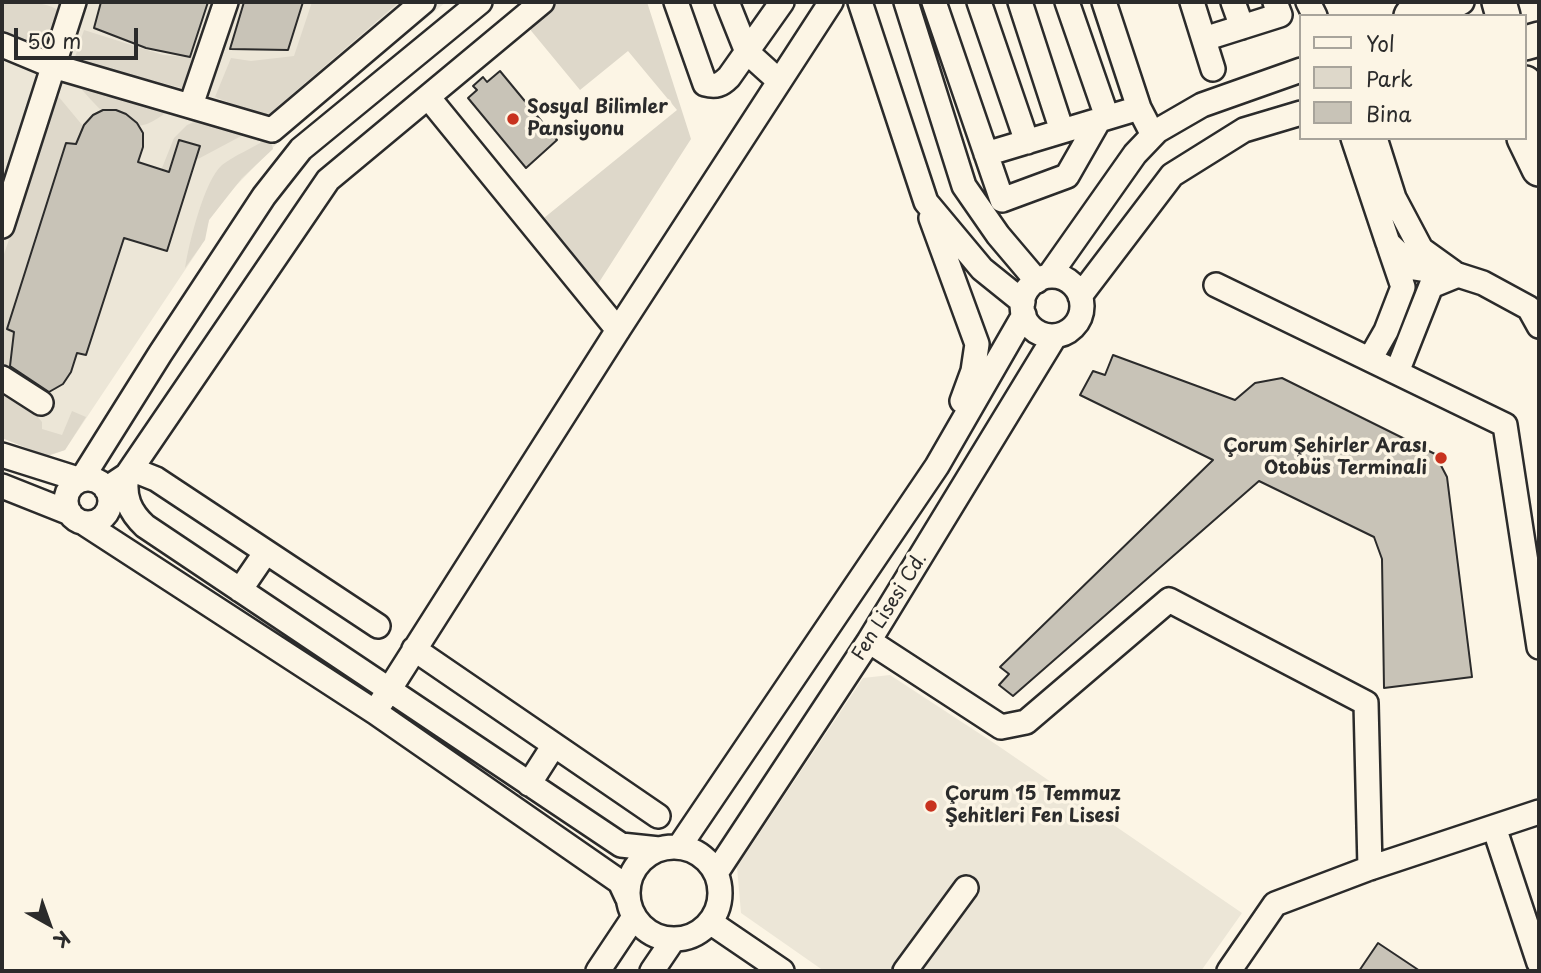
<!DOCTYPE html>
<html>
<head>
<meta charset="utf-8">
<style>
	body { margin:0 }
	#map { position:relative; width:1541px; height:973px; overflow:hidden; background:#fcf5e5; font-family:"Playpen Sans",sans-serif }
	canvas { display:block }
	.frame { position:absolute; inset:0; border:4px solid #2b2b2b; pointer-events:none }
	.legend { position:absolute; left:1299px; top:14px; width:228px; height:126px; box-sizing:border-box; background:#fcf5e5; border:2px solid #a8a49b; margin:0; padding:9px 12px; list-style:none; font-size:21px; color:#2b2b2b }
	.legend li { display:flex; align-items:center; gap:14px; height:35px }
	.legend b { width:35px; border:2px solid #a8a49b }
	.north { position:absolute; left:14px; top:889px; width:70px; height:70px; -webkit-text-stroke:5px #fcf5e5; paint-order:stroke; rotate:140deg; font-size:19px; font-weight:700; line-height:28px; text-align:center; color:#2b2b2b }
	.north::after { content:''; display:block; margin:auto; width:24px; height:32px; background:#2b2b2b; clip-path:polygon(50% 0,100% 100%,50% 72%,0 100%) }
	.scale { position:absolute; left:14px; top:28px; width:124px; height:32px; box-sizing:border-box; border:4px solid #2b2b2b; border-top:0; padding-left:9px; font-size:21px; line-height:24px; white-space:nowrap; color:#2b2b2b; -webkit-text-stroke:5px #fcf5e5; paint-order:stroke }
</style>
</head>
<body>
<div id="map">
<canvas width="1541" height="973"></canvas>
<div class="frame"></div>
<ul class="legend">
<li><b style="height:9px;background:#fcf5e5"></b>Yol</li>
<li><b style="height:19px;background:#ded8ca"></b>Park</li>
<li><b style="height:19px;background:#c8c3b7"></b>Bina</li>
</ul>
<div class="north">K</div>
<div class="scale">50 m</div>
</div>
<script>
const ctx = document.querySelector('canvas').getContext('2d');
ctx.lineJoin = 'round';
function paint(path, color) { ctx.fillStyle = color; ctx.fill(path, 'evenodd'); }
function strokePath(path, color, width, dash) { ctx.strokeStyle = color; ctx.lineWidth = width; ctx.lineCap = dash ? 'butt' : 'round'; ctx.setLineDash(dash || []); ctx.stroke(path); }
function label(font, color, halo, rows, align = 'center') {
  ctx.font = font + ' "Playpen Sans",sans-serif'; ctx.lineWidth = 7; ctx.setLineDash([]); ctx.textBaseline = 'middle'; ctx.strokeStyle = halo; ctx.fillStyle = color; for (const [text, x, y, turn = 0] of rows) {
    ctx.save(); ctx.translate(x, y); ctx.rotate((+turn || 0) * Math.PI / 180); ctx.textAlign = isNaN(turn) ? turn : align; if (halo) ctx.strokeText(text, 0, 0); ctx.fillText(text, 0, 0); ctx.restore();
  }
}
paint(new Path2D(`
	M2 2H446L287 133 230 192 209 220 201 246 65 450 47 456 2 438Z
	M890 675 997 745 1242 913 1201 971H824L741 913 737 867 863 678Z`), '#ece6d7');
paint(new Path2D(`
	M2 2C21 2 46 0 61 12L52 53 21 42 2 31Z
	M312 2H399L269 114H258L215 97 231 58 251 61 294 56Z
	M557 2H647L691 139 596 287 539 222 677 110 628 51 580 90 528 27Z
	M84 30 163 55 201 58 187 88H182L80 62 75 57Z
	M77 84 146 103 167 112C161 116 154 121 147 124 117 134 94 103 77 84Z
	M58 96 83 126 16 363 9 373 2 375V260Z
	M199 120 245 134 183 167 136 233 174 138 187 125Z
	M265 140 271 142 273 149 242 178 209 220 205 240 185 268C189 243 204 181 222 165 235 155 251 149 265 140Z
	M2 395 32 410 42 422V429L62 435 72 411 86 417 65 450 47 456 2 438Z`), '#ded8ca');
const building = new Path2D(`
	M101 2H208L190 57 146 48 94 28Z
	M244 2H303L288 50 230 49Z
	M500 71 557 140 526 168 468 98 477 90 473 86 483 77 487 82Z
	M103 110H116L126 114 137 123 143 133V147L138 162 169 172 179 140 200 146 167 251 124 238 86 355 77 353 71 372 63 384 49 392 10 366 14 332 7 329 66 143 76 144 84 125 93 115Z
	M1113 355 1235 400 1255 383 1282 378 1435 454 1447 477 1472 677 1384 688 1382 559 1374 537 1259 481 1013 696 999 685 1009 674 1000 667 1213 460 1080 395 1093 371 1105 375Z
	M1378 943 1420 971H1359Z`);
paint(building, '#c8c3b7');
strokePath(building, '#2b2b2b', 2);
const minor = new Path2D(`
	M676 2 705 84C716 87 721 85 729 77L782 2
	M727 2 747 52 779 81
	M860 2 926 202 982 269 1023 302
	M906 2 964 186 998 235 1037 281
	M934 2 1002 200 1067 176 1099 120
	M979 2 1027 142
	M1020 2 1062 131
	M1067 2 1107 117
	M1104 2 1139 108
	M1192 2 1213 69
	M1233 2 1242 27
	M1308 2 1315 16
	M1436 16 1462 2
	M1204 39 1280 15 1275 2
	M2 45 53 66 272 130 423 2
	M428 97 618 330
	M191 105 226 2
	M1353 138 1388 243 1414 268 1458 275 1483 283 1529 308 1539 326
	M1375 138 1394 198 1421 249 1453 272
	M986 154 1139 108 1153 135
	M931 218 977 344 973 371 962 401
	M2 226 74 2
	M1049 276 1135 154 1157 131 1202 105 1301 70
	M1022 306a30 30 0 1 1 60 0a30 30 0 1 1-60 0Z
	M1216 285 1505 425 1539 647
	M1080 296 1172 175 1244 130 1301 113
	M1370 359 1386 331 1403 287 1389 246
	M1397 372 1431 286 1458 275
	M2 378 41 403
	M2 455 81 480 160 354 264 196 301 149 480 2
	M131 469 156 479 378 626
	M127 475C123 497 130 512 145 526L621 845 659 849
	M66 501a22 22 0 1 1 44 0a22 22 0 1 1-44 0Z
	M2 486 70 513
	M106 489 127 475 328 180 542 2
	M84 523 375 712 620 882 627 897
	M240 590 266 552
	M869 641 1001 727 1026 722 1169 600 1366 703 1370 868
	M414 649 658 816
	M375 712 618 330 831 2
	M529 784 554 745
	M1494 827 1539 963
	M679 847 937 466 1024 315
	M628 893a46 46 0 1 1 92 0a46 46 0 1 1-92 0Z
	M716 873 869 641 1055 336
	M710 922 782 971
	M598 971 634 917
	M652 971 673 940
	M905 971 966 888
	M1229 971 1275 904 1370 868 1539 812`);
const highway = new Path2D(`
	M1499 2 1503 16
	M1411 16 1422 2
	M1525 43 1539 39
	M1525 83 1539 126
	M1524 138 1539 169`);
strokePath(minor, '#2b2b2b', 28);
strokePath(highway, '#2b2b2b', 38);
strokePath(minor, '#fcf5e5', 23);
strokePath(highway, '#fcf5e5', 33);
for (const [x, y, r, color] of [
	[513,119,7,"#c8321e"],
	[1441,458,7,"#c8321e"],
	[931,806,7,"#c8321e"]
]) { const dot = new Path2D(); dot.arc(x, y, r, 0, 2 * Math.PI); ctx.fillStyle = color; ctx.fill(dot); strokePath(dot, '#fcf5e5', 2.5); }
label('bold 19px', '#2b2b2b', '#fcf5e5', [
	["Sosyal Bilimler",527,108],
	["Pansiyonu",527,130],
	["Çorum Şehirler Arası",1427,447,"right"],
	["Otobüs Terminali",1427,469,"right"],
	["Çorum 15 Temmuz",945,795],
	["Şehitleri Fen Lisesi",945,817]
], 'left');
label('19px', '#2b2b2b', '#fcf5e5', [
	["Fen Lisesi Cd.",890,607,-58]
]);
</script>
</body>
</html>
